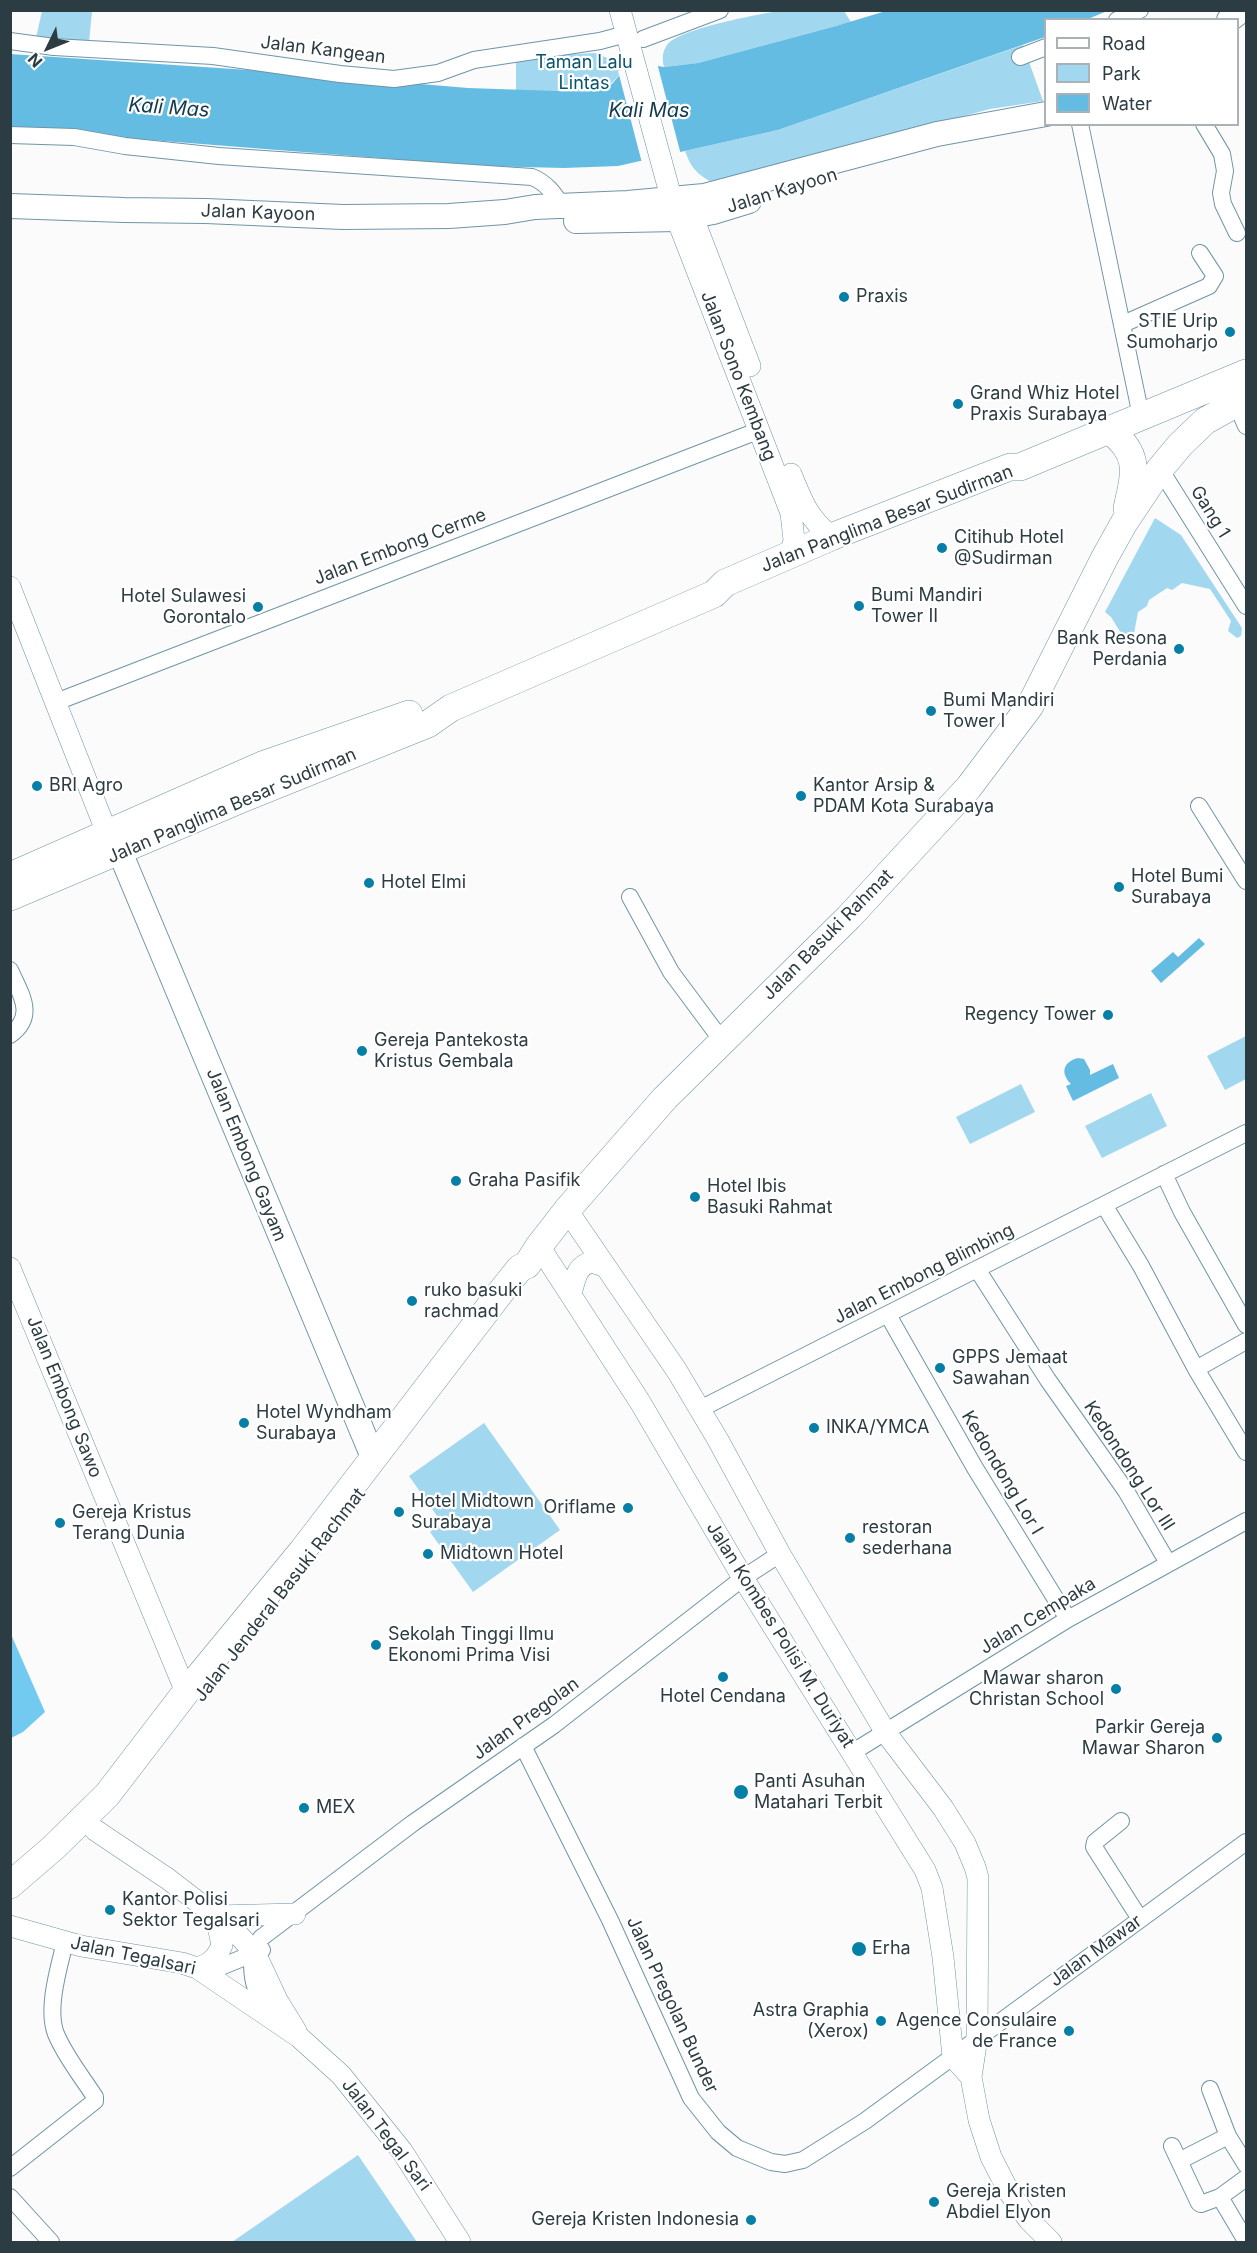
<!DOCTYPE html>
<html>
<head>
<meta charset="utf-8">
<style>
	body { margin:0 }
	#map { position:relative; width:1257px; height:2253px; overflow:hidden; background:#fbfbfb; font-family:Inter,sans-serif }
	canvas { display:block }
	.frame { position:absolute; inset:0; border:12px solid #2c3c43; pointer-events:none }
	.legend { position:absolute; left:1044px; top:18px; width:195px; height:108px; box-sizing:border-box; background:#fff; border:2px solid #abb1b4; margin:0; padding:8px 10px; list-style:none; font-size:18px; color:#2c3c43 }
	.legend li { display:flex; align-items:center; gap:12px; height:30px }
	.legend b { width:30px; border:2px solid #abb1b4 }
	.north { position:absolute; left:18px; top:18px; width:60px; height:60px; -webkit-text-stroke:4px #fff; paint-order:stroke; rotate:227deg; font-size:16px; font-weight:700; line-height:24px; text-align:center; color:#2c3c43 }
	.north::after { content:''; display:block; margin:auto; width:21px; height:27px; background:#2c3c43; clip-path:polygon(50% 0,100% 100%,50% 72%,0 100%) }
</style>
</head>
<body>
<div id="map">
<canvas width="1257" height="2253"></canvas>
<div class="frame"></div>
<ul class="legend">
<li><b style="height:8px;background:#fff"></b>Road</li>
<li><b style="height:16px;background:#a2d7f0"></b>Park</li>
<li><b style="height:16px;background:#64bce2"></b>Water</li>
</ul>
<div class="north">N</div>
</div>
<script>
const ctx = document.querySelector('canvas').getContext('2d');
ctx.lineJoin = 'round';
function paint(path, color) { ctx.fillStyle = color; ctx.fill(path, 'evenodd'); }
function strokePath(path, color, width, dash) { ctx.strokeStyle = color; ctx.lineWidth = width; ctx.lineCap = dash ? 'butt' : 'round'; ctx.setLineDash(dash || []); ctx.stroke(path); }
function label(font, color, halo, rows, align = 'center') {
  ctx.font = font + ' Inter,sans-serif'; ctx.lineWidth = 4.5; ctx.setLineDash([]); ctx.textBaseline = 'middle'; ctx.strokeStyle = halo; ctx.fillStyle = color; for (const [text, x, y, turn = 0] of rows) {
    ctx.save(); ctx.translate(x, y); ctx.rotate((+turn || 0) * Math.PI / 180); ctx.textAlign = isNaN(turn) ? turn : align; if (halo) ctx.strokeText(text, 0, 0); ctx.fillText(text, 0, 0); ctx.restore();
  }
}
paint(new Path2D(`
	M784 10 844 11 851 22 698 63 664 67C662 59 662 52 667 45 680 28 761 14 784 10Z
	M42 11H92L89 43 35 42Z
	M1023 45 1043 101 990 109 713 183C697 174 691 168 685 151L778 130Z
	M595 53C605 57 617 61 623 71 616 78 611 86 601 89 581 96 539 91 516 90V57Z
	M1155 518 1181 535 1242 628 1241 636 1237 638 1228 631 1231 621 1210 589 1182 583 1172 590 1167 588 1149 600 1147 606 1138 612 1133 639 1127 643 1111 617 1105 612Z
	M1246 1036V1079L1225 1090 1207 1056Z
	M1021 1084 1035 1112 970 1144 956 1117Z
	M1151 1093 1167 1126 1102 1158 1085 1126Z
	M484 1423 560 1530 473 1592 430 1532 442 1523 409 1476Z
	M358 2155 417 2242H232Z`), '#a2d7f0');
paint(new Path2D(`
	M10 1632 45 1712 23 1732 11 1738Z`), '#72caf0');
paint(new Path2D(`
	M886 11H1107L1088 19 1046 20 1045 37 778 130 618 166 564 168 481 166 11 129 10 54 278 72 468 88 586 92 602 89 612 84 623 71 647 64 664 67 698 63 836 26Z
	M1199 938 1205 944 1161 983 1151 971 1173 952 1178 957Z
	M1078 1058 1084 1059 1090 1070V1075L1113 1064 1119 1078 1073 1101 1066 1086 1071 1084C1060 1073 1063 1062 1078 1058Z`), '#64bce2');
paint(new Path2D(`
	M651 62 657 63 681 155 642 163 618 71Z`), '#fbfbfb');
const minor = new Path2D(`
	M1117 20 1140 10
	M643 39 720 10
	M10 41 54 47 213 56 340 74 394 79 438 73 474 60 600 41 626 34
	M1020 57 1046 47
	M1080 124 1141 416
	M1204 124 1222 154 1225 171 1221 193 1223 204 1237 233
	M10 135 74 137 125 146 219 156 532 177C547 183 554 194 563 207
	M1123 324 1209 286 1215 276 1200 253
	M1236 403 1246 426
	M1160 469 1246 606
	M56 702 760 430
	M1199 806 1246 881
	M630 897 671 972 723 1042
	M10 970C20 993 37 1016 10 1035
	M1164 1174 1182 1212 1246 1325
	M1104 1205 1141 1266 1196 1369 1246 1452
	M977 1269 1048 1380 1126 1491 1168 1563
	M888 1315 975 1468 1068 1619
	M1196 1369 1246 1341
	M700 1409 1246 1133
	M523 1746 610 1920 691 2098 718 2132 737 2148 771 2162 785 2164 803 2160 865 2121 1246 1842
	M853 1752 1068 1619 1246 1521
	M1121 1821 1095 1842 1094 1847 1140 1919
	M206 1973 262 1950
	M273 2015C252 1995 245 1962 261 1938L413 1823 554 1725 743 1578 780 1554
	M1210 2089 1228 2136 1246 2165
	M1172 2146 1199 2203 1201 2204 1220 2197 1246 2241
	M1179 2161 1228 2136
	M10 2168 95 2101V2097C82 2077 65 2056 56 2034 46 2009 59 1967 65 1942
	M10 2197 51 2242
	M1220 2197 1246 2178`);
const tertiary = new Path2D(`
	M620 10 677 219 791 513 794 540 791 555
	M687 202 750 366
	M791 474C803 503 807 516 831 537
	M10 587 107 833
	M567 1210 677 1371 718 1440 780 1554 886 1733 943 1808 965 1843 975 1867 978 1878 977 2038 971 2077 979 2120 991 2157 1009 2192 1029 2220 1051 2242
	M539 1246 640 1402 743 1578 925 1870 932 1888 943 1957 953 2057 971 2077
	M10 1268 186 1692
	M571 1294C575 1280 576 1265 592 1262L604 1266
	M95 1830 168 1879 233 1929 255 1953 277 2000 296 2031
	M217 1916 295 1914
	M10 1926 81 1946 182 1963 197 1968 299 2037 341 2075 402 2151 460 2242
	M197 1968C210 1964 217 1958 222 1945L218 1926 211 1912`);
const secondary = new Path2D(`
	M1229 20 1242 10
	M10 206 124 210 206 211 343 217 449 216 505 212 535 207 628 203 704 196 937 134 1046 114
	M576 221 677 219 713 212 749 201
	M120 852 373 1457`);
const primary = new Path2D(`
	M1109 430C1141 454 1135 473 1127 508
	M10 876 262 765 409 714
	M10 897 244 798 428 724 451 708 714 594 725 583 831 537 984 477 1010 467H1020L1246 373
	M10 1885 53 1848 107 1795 186 1692 303 1550 500 1293 520 1268 527 1265 539 1246 567 1210 665 1098 849 917 969 787 1030 706 1105 557 1124 523 1160 469 1180 445 1205 421 1246 398`);
strokePath(minor, '#6f95a6', 18);
strokePath(tertiary, '#6f95a6', 22);
strokePath(secondary, '#6f95a6', 26);
strokePath(primary, '#6f95a6', 28);
strokePath(minor, '#fff', 16);
strokePath(tertiary, '#fff', 21);
strokePath(secondary, '#fff', 24);
strokePath(primary, '#fff', 27);
for (const [x, y, r, color] of [
	[844,297,6,"#067fa6"],
	[1230,332,6,"#067fa6"],
	[958,404,6,"#067fa6"],
	[942,548,6,"#067fa6"],
	[859,606,6,"#067fa6"],
	[258,607,6,"#067fa6"],
	[1179,649,6,"#067fa6"],
	[931,711,6,"#067fa6"],
	[37,786,6,"#067fa6"],
	[801,796,6,"#067fa6"],
	[369,883,6,"#067fa6"],
	[1119,887,6,"#067fa6"],
	[1108,1015,6,"#067fa6"],
	[362,1051,6,"#067fa6"],
	[456,1181,6,"#067fa6"],
	[695,1197,6,"#067fa6"],
	[412,1301,6,"#067fa6"],
	[940,1368,6,"#067fa6"],
	[244,1423,6,"#067fa6"],
	[814,1428,6,"#067fa6"],
	[628,1508,6,"#067fa6"],
	[399,1512,6,"#067fa6"],
	[60,1523,6,"#067fa6"],
	[850,1538,6,"#067fa6"],
	[428,1554,6,"#067fa6"],
	[376,1645,6,"#067fa6"],
	[723,1677,6,"#067fa6"],
	[1116,1689,6,"#067fa6"],
	[1217,1738,6,"#067fa6"],
	[741,1792,8,"#067fa6"],
	[304,1808,6,"#067fa6"],
	[110,1910,6,"#067fa6"],
	[859,1949,8,"#067fa6"],
	[881,2021,6,"#067fa6"],
	[1069,2031,6,"#067fa6"],
	[934,2202,6,"#067fa6"],
	[751,2220,6,"#067fa6"]
]) { const dot = new Path2D(); dot.arc(x, y, r, 0, 2 * Math.PI); ctx.fillStyle = color; ctx.fill(dot); strokePath(dot, '#fff', 2); }
label('18px', '#2c3c43', '#fff', [
	["Jalan Kangean",323,50,7],
	["Jalan Kayoon",782,191,-17],
	["Jalan Kayoon",258,213,2],
	["Jalan Sono Kembang",738,376,69],
	["Gang 1",1210,512,58],
	["Jalan Panglima Besar Sudirman",887,519,-21],
	["Jalan Embong Cerme",400,547,-21],
	["Jalan Panglima Besar Sudirman",232,806,-23],
	["Jalan Basuki Rahmat",828,935,-45],
	["Jalan Embong Gayam",246,1155,68],
	["Jalan Embong Blimbing",924,1274,-27],
	["Jalan Embong Sawo",64,1397,68],
	["Kedondong Lor III",1129,1466,57],
	["Kedondong Lor I",1002,1473,59],
	["Jalan Jenderal Basuki Rachmat",280,1595,-52],
	["Jalan Cempaka",1038,1616,-31],
	["Jalan Kombes Polisi M. Duriyat",780,1635,58],
	["Jalan Pregolan",526,1719,-36],
	["Jalan Mawar",1096,1951,-36],
	["Jalan Tegalsari",133,1956,12],
	["Jalan Pregolan Bunder",672,2005,65],
	["Jalan Tegal Sari",386,2135,53]
]);
label('18px', '#07536d', '#fff', [
	["Taman Lalu",584,63],
	["Lintas",584,84]
]);
label('18px', '#2c3c43', '#fff', [
	["Praxis",856,297],
	["STIE Urip",1218,322,"right"],
	["Sumoharjo",1218,343,"right"],
	["Grand Whiz Hotel",970,394],
	["Praxis Surabaya",970,415],
	["Citihub Hotel",954,538],
	["@Sudirman",954,559],
	["Bumi Mandiri",871,596],
	["Tower II",871,617],
	["Hotel Sulawesi",246,597,"right"],
	["Gorontalo",246,618,"right"],
	["Bank Resona",1167,639,"right"],
	["Perdania",1167,660,"right"],
	["Bumi Mandiri",943,701],
	["Tower I",943,722],
	["BRI Agro",49,786],
	["Kantor Arsip &",813,786],
	["PDAM Kota Surabaya",813,807],
	["Hotel Bumi",1131,877],
	["Surabaya",1131,898],
	["Hotel Elmi",381,883],
	["Regency Tower",1096,1015,"right"],
	["Gereja Pantekosta",374,1041],
	["Kristus Gembala",374,1062],
	["Graha Pasifik",468,1181],
	["Hotel Ibis",707,1187],
	["Basuki Rahmat",707,1208],
	["ruko basuki",424,1291],
	["rachmad",424,1312],
	["GPPS Jemaat",952,1358],
	["Sawahan",952,1379],
	["Hotel Wyndham",256,1413],
	["Surabaya",256,1434],
	["INKA/YMCA",826,1428],
	["Hotel Midtown",411,1502],
	["Surabaya",411,1523],
	["Oriflame",616,1508,"right"],
	["Gereja Kristus",72,1513],
	["Terang Dunia",72,1534],
	["restoran",862,1528],
	["sederhana",862,1549],
	["Midtown Hotel",440,1554],
	["Sekolah Tinggi Ilmu",388,1635],
	["Ekonomi Prima Visi",388,1656],
	["Mawar sharon",1104,1679,"right"],
	["Christan School",1104,1700,"right"],
	["Hotel Cendana",723,1697,"center"],
	["Parkir Gereja",1205,1728,"right"],
	["Mawar Sharon",1205,1749,"right"],
	["Panti Asuhan",754,1782],
	["Matahari Terbit",754,1803],
	["MEX",316,1808],
	["Kantor Polisi",122,1900],
	["Sektor Tegalsari",122,1921],
	["Erha",872,1949],
	["Astra Graphia",869,2011,"right"],
	["(Xerox)",869,2032,"right"],
	["Agence Consulaire",1057,2021,"right"],
	["de France",1057,2042,"right"],
	["Gereja Kristen",946,2192],
	["Abdiel Elyon",946,2213],
	["Gereja Kristen Indonesia",739,2220,"right"]
], 'left');
label('italic 20px', '#133a4a', '#fff', [
	["Kali Mas",169,108,4],
	["Kali Mas",649,111]
]);
</script>
</body>
</html>
